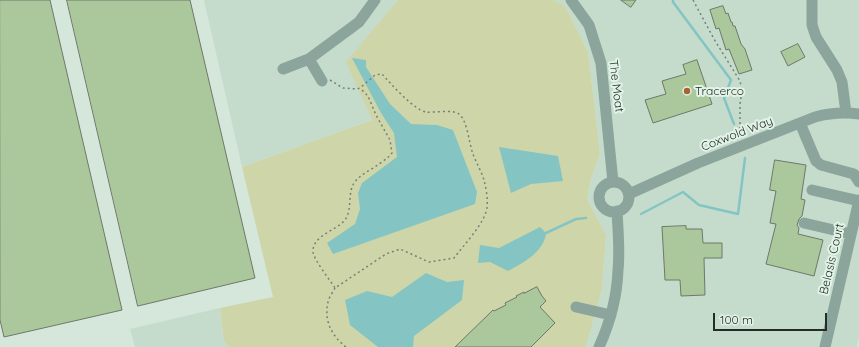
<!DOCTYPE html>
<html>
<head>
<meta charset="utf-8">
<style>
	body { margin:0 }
	#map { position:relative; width:859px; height:347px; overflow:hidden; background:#d5e6da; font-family:Quicksand,sans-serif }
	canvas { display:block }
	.scale { position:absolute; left:713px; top:313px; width:114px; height:18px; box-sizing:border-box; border:2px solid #252c27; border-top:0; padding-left:5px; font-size:12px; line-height:14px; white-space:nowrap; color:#252c27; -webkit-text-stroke:3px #e2f3e7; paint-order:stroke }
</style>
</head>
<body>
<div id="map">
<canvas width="859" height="347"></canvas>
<div class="scale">100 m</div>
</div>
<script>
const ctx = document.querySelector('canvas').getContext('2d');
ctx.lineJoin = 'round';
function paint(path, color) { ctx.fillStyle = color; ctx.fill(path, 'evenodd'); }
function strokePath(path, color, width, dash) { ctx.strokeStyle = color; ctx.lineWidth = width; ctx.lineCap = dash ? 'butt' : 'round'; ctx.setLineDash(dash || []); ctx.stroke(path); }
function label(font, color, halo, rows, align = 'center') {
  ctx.font = font + ' Quicksand,sans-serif'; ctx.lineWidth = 4; ctx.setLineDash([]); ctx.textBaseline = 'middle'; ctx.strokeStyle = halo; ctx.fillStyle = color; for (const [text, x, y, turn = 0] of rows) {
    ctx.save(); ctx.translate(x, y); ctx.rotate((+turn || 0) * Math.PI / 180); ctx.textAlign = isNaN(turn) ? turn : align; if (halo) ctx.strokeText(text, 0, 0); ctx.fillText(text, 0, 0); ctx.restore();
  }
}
paint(new Path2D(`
	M204 0H398L347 62 372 120 242 167Z
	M553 0H859V336L857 347H586L602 289 606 235 587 199 590 182 600 153 588 52 565 6Z
	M220 308 224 342 229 347H135L130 329Z`), '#c5dccc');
paint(new Path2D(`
	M398 0H553L565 6 588 52 600 153 590 182 587 199 606 235 602 289 586 347H229L224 342 220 308 273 297 242 167 372 120 346 62Z`), '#ced5a8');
paint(new Path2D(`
	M352 58 366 60V67L390 104 411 124 437 125 453 130 477 192 475 204 333 254 327 243 355 224 360 209 358 193 362 183 397 157 394 133 381 113Z
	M499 147 558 156 563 181 531 184 511 193Z
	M540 227 546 233C544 252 523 263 508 271L490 262 478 263 480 245 499 248Z
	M426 273 447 282 464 280 462 300 414 336 413 347H378L350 325 345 300 367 291 392 297Z`), '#84c5c4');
strokePath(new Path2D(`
	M673 0V2L731 80 724 98 734 124
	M641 214 683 192 699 205 738 214 745 158
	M546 233 576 219 586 218`), '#84c5c4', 2.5);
const building = new Path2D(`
	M0 0H50L122 310 4 337 0 320Z
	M67 0H190L255 278 138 306Z
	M621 0H636L631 7Z
	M723 6 726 14 728 13 731 22H732L733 26H735L741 44 745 49 752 70 739 74 729 49 726 50 719 28 716 29 710 10Z
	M798 44 805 57 788 66 781 52Z
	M697 60 712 104 653 123 645 100 666 94 662 81 686 74 683 65Z
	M775 160 806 165 801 199 805 200 802 216 799 219 797 225 799 228 798 234 823 240 814 276 766 264 776 224 770 223 776 191 770 190Z
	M686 226V229H702L703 243H722V258H704L705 295 681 296 680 280H665L662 227Z
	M537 287 542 296 546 301 540 307 555 323 531 347H455L493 310 494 311 506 305 505 303 517 297 516 296 524 292V293Z`);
paint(building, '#abc79c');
strokePath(building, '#6f786a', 1);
strokePath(new Path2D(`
	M693 0 714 39 740 81 742 91 740 104V136
	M330 80 343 88 357 89 360 88 375 75 382 74C390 83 414 110 426 112 435 113 452 109 459 114 467 120 469 142 472 151 475 161 481 170 484 180 486 188 488 198 487 207 486 222 463 246 454 258L429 262 400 249 386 254 335 288C330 280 314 260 313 252 312 236 335 231 344 221 353 211 347 194 354 183 361 173 374 169 383 161 387 159 389 156 392 153L390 140 376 115 368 96 360 88
	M335 288C333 292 329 297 328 302 324 321 331 335 346 347`), '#758078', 1.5, [2, 3]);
strokePath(new Path2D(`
	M571 0 589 25 601 63 613 182
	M812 0V25L816 37 837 70 842 82 846 113
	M309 59 322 81
	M283 69 309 59 359 22 375 0
	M800 123 816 161 821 165 854 174 859 182
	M599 197a15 15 0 1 1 30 0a15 15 0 1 1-30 0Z
	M812 190 859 201
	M629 194 698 163 815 117C830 113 843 112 859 114
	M804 223 851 234
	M576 307 611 315
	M599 347C610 323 617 296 618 270 620 251 618 231 617 211
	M825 347 859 200`), '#8ba49c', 11);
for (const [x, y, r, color] of [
	[687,91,4,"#a66430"]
]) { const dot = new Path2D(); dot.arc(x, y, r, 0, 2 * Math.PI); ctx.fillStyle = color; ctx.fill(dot); strokePath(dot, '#e2f3e7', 1.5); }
label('12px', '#252c27', '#e2f3e7', [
	["The Moat",616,86,83],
	["Coxwold Way",737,134,-21],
	["Belasis Court",832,259,-77]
]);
label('12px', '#252c27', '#e2f3e7', [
	["Tracerco",695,91]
], 'left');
</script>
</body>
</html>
